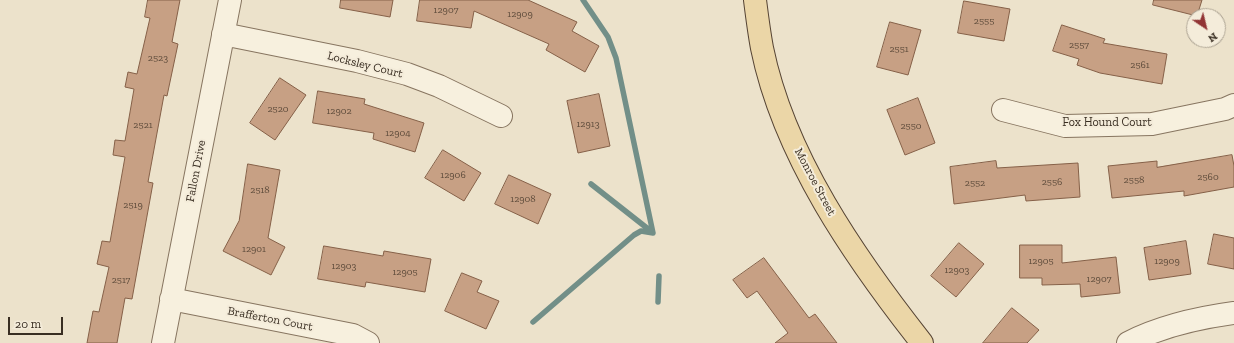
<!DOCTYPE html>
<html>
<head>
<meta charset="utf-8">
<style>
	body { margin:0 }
	#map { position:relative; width:1234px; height:343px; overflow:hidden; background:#ece2cb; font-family:"Zilla Slab",serif }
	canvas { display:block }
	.north { position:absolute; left:1186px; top:8px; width:40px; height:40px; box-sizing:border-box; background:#f4ecda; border:1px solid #a9a090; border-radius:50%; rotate:145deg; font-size:11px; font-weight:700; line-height:16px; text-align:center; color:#392e22 }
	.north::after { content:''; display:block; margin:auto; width:14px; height:18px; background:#923535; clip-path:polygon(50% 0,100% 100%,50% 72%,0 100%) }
	.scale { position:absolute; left:8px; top:317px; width:55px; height:18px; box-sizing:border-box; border:2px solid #392e22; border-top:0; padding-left:5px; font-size:12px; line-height:14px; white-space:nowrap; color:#392e22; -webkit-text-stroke:3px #f4ecda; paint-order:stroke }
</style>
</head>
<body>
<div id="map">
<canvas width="1234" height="343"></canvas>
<div class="north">N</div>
<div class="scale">20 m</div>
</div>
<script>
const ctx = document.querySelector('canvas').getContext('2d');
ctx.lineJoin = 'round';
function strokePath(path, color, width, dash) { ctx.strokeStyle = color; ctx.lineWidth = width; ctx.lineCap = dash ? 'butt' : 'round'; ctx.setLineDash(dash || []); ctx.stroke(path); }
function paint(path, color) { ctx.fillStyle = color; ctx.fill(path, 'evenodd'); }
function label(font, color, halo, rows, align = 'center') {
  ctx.font = font + ' "Zilla Slab",serif'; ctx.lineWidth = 4; ctx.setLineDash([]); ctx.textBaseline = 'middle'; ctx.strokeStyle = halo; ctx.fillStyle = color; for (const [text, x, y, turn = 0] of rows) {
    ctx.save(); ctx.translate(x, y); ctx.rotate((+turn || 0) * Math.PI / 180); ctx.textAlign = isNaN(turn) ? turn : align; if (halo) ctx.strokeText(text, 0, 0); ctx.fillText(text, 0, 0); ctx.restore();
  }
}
strokePath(new Path2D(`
	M583 0 608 37 616 58 653 233
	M591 184 652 232
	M658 302 659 276
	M533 322 634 235 641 231 653 233`), '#728f88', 5.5);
const building = new Path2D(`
	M148 0H180L172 42 178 44 167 96 164 95 148 182 153 183 132 299 125 298 117 343H87L93 311 99 312 109 267 97 264 102 241 110 242 125 157 113 155 115 140 125 141 134 89 125 87 128 72 137 74 150 18 145 17Z
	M341 0H393L390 17 340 8Z
	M420 0H528L577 22 572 31 599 46 585 72 546 50 549 44 474 11 471 28 417 21Z
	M1154 0H1202L1197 16 1153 5Z
	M964 1 1010 9 1004 41 958 33Z
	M890 22 921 30 908 75 877 67Z
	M1062 25 1105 39 1103 43 1167 54 1162 84 1100 73 1077 65 1079 59 1053 51Z
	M280 78 306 95 275 140 250 123Z
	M318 91 365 99 364 104 424 123 415 152 373 139 374 133 313 123Z
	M599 94 610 146 578 153 567 101Z
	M918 98 935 143 905 155 887 110Z
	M443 150 481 173 464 201 425 178Z
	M1232 155 1234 166V187L1184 196V191L1112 198 1108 166 1157 161V167Z
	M996 161 997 168 1078 163 1080 197 1026 201 1025 195 954 204 950 167Z
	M248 164 280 170 268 238 285 247 271 275 223 251 239 221Z
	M509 175 551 194 538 224 495 204Z
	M1214 234 1234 238V269L1208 264Z
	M1186 241 1191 274 1149 280 1144 248Z
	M959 243 984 264 956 297 931 276Z
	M1020 245H1062V263L1116 257 1120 293 1081 297 1080 284 1042 285V278H1020Z
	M324 246 383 256 384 251 431 259 425 292 366 282 365 287 318 279Z
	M764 258 809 318 815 314 837 343H775L788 333 757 291 747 298 733 280Z
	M462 273 482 281 477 292 499 301 486 329 445 311Z
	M1012 308 1039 330 1027 343H983Z`);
paint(building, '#c7a084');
strokePath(building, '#856048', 1);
const minor = new Path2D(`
	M223 34 357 61 407 74 439 86 501 116
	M1003 110 1065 126 1152 124 1225 109 1234 105
	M171 299 353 335 368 343
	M163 343 230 0
	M1128 343C1161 326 1197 318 1234 313`);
const major = new Path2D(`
	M755 0C757 16 759 32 762 48 784 156 855 258 922 343`);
strokePath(minor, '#877560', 24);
strokePath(major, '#564434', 24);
strokePath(minor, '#f7f0de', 22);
strokePath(major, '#ebd6a7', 22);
label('10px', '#5c4a3a', null, [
	["12907",446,10],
	["12909",520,14],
	["2555",984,21],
	["2557",1079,45],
	["2551",899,49],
	["2523",158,58],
	["2561",1140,65],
	["2520",278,109],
	["12902",339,111],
	["12913",588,124],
	["2521",143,125],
	["2550",911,126],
	["12904",398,133],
	["12906",453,175],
	["2560",1208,177],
	["2558",1134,180],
	["2556",1052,182],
	["2552",975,183],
	["2518",260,190],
	["12908",523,199],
	["2519",133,205],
	["12901",254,249],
	["12905",1041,261],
	["12909",1167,261],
	["12903",344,266],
	["12903",957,270],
	["12905",405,272],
	["12907",1099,279],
	["2517",121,280]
]);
label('12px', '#392e22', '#f4ecda', [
	["Locksley Court",365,65,14],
	["Fox Hound Court",1107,123],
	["Fallon Drive",196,171,-79],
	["Monroe Street",815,182,62],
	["Brafferton Court",270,319,11]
]);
</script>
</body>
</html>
